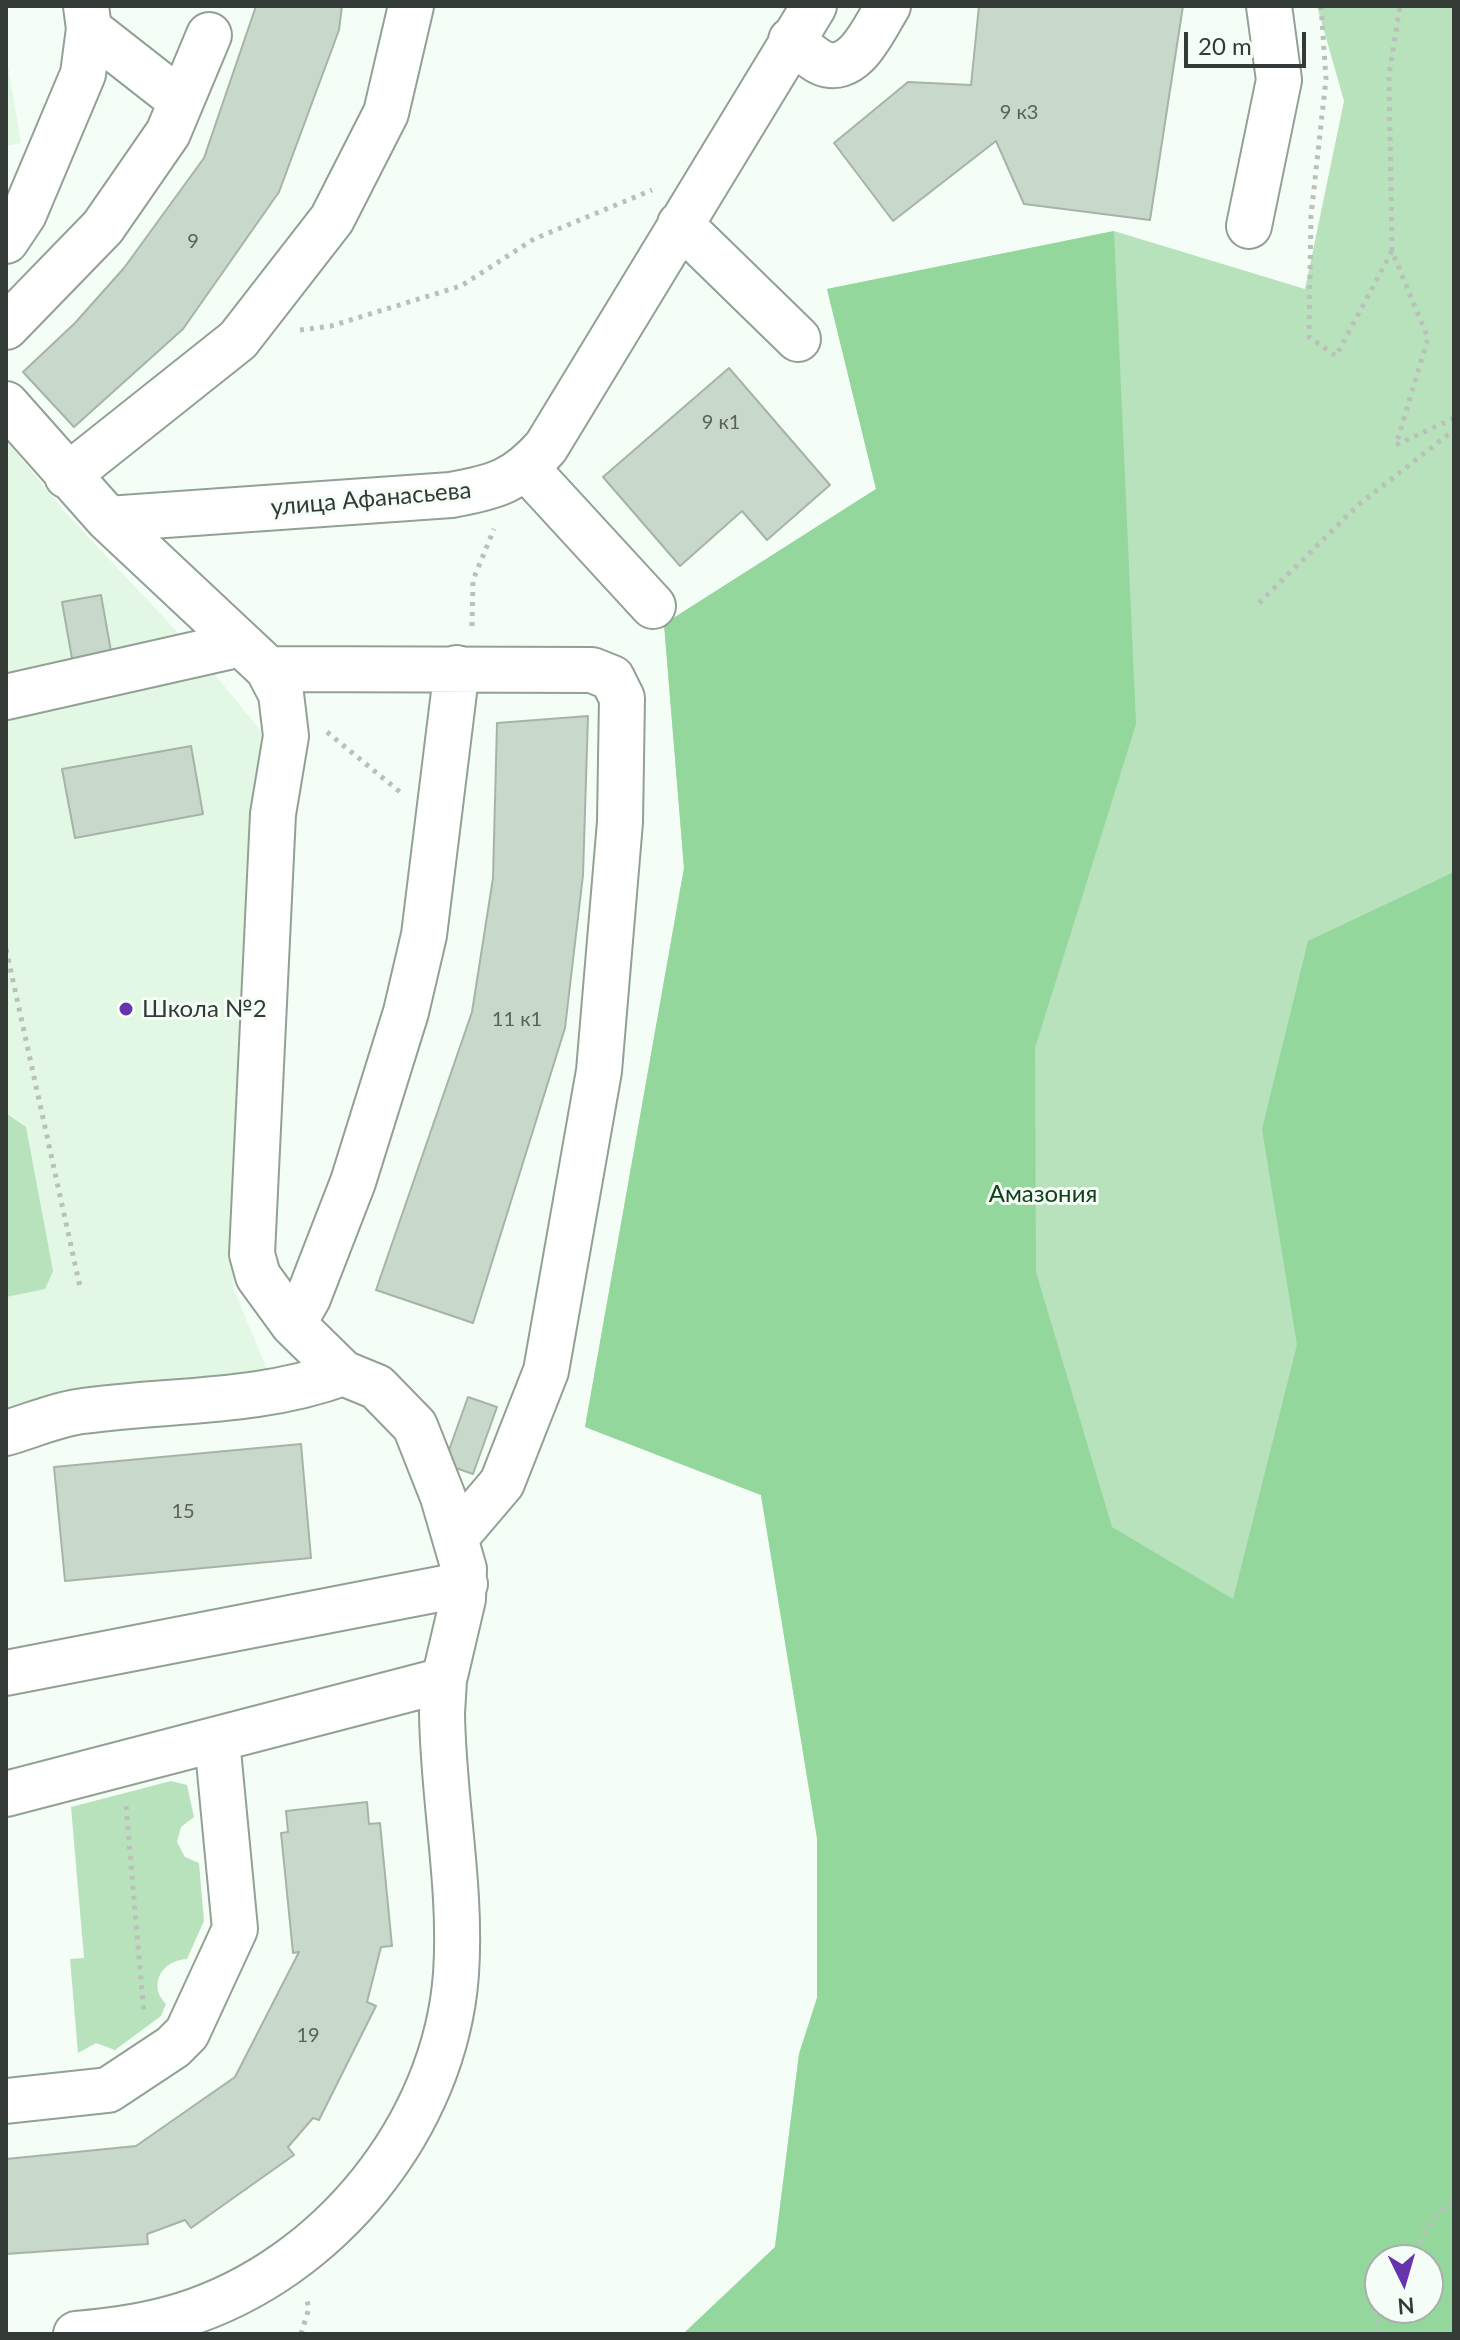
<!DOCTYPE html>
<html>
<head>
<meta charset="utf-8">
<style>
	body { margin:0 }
	#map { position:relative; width:1460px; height:2340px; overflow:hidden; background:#f5fef6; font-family:Lato,sans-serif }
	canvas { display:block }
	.frame { position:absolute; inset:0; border:8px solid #343a35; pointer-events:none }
	.north { position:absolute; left:1364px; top:2244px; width:80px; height:80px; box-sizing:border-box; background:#f5fef6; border:2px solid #a8b0a9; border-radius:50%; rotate:175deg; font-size:22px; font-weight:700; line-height:32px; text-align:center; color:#343a35 }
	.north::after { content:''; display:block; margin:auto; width:28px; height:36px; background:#6634ac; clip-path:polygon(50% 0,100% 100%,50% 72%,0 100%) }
	.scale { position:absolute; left:1184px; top:32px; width:122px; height:36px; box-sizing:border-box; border:4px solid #343a35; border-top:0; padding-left:10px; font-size:24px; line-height:28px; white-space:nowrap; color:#343a35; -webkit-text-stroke:6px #f5fef6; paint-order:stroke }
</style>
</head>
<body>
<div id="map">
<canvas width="1460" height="2340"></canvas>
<div class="frame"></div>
<div class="north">N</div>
<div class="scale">20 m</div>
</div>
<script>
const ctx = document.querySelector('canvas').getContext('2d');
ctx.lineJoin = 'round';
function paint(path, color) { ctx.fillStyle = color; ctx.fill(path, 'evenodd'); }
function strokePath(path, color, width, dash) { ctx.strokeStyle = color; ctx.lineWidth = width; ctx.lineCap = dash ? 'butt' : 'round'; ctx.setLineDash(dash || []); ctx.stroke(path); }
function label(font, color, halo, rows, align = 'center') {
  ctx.font = font + ' Lato,sans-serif'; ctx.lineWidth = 6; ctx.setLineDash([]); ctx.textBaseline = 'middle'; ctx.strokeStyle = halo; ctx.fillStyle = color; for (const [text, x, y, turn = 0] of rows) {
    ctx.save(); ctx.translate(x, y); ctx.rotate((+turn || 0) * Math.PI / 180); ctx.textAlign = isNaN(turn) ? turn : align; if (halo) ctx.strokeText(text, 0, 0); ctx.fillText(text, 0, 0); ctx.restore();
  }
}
paint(new Path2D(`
	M6 54 21 143 6 146Z
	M6 440 66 513 199 655 261 731 233 1287 268 1372 6 1416Z`), '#e2f8e4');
paint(new Path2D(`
	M1317 6H1454V2334H683L775 2247 799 2054 817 1998V1838L761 1495 585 1427 684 868 664 624 876 489 827 289 1114 231 1305 289 1344 101ZM1380 2260H1428V2308H1380Z
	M7 1114 26 1127 53 1271 45 1289 6 1297Z
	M171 1781 187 1785 194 1817 181 1827 177 1842 185 1857 199 1863 204 1921 187 1959C162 1960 147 1985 166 2004L161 2016 115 2050 96 2043 78 2053 70 1959 84 1958 71 1807Z`), '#b8e2bc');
paint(new Path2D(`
	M1114 231 1136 724 1035 1048 1036 1272 1112 1527 1233 1599 1297 1345 1262 1129 1308 941 1454 872V2334H683L775 2247 799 2054 817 1998V1838L761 1495 585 1427 684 868 664 624 876 489 827 289ZM1380 2260H1428V2308H1380Z`), '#93d79c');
const building = new Path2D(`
	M256 6H342L339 30 279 192 183 329 74 427 23 372 75 323 124 268 204 158Z
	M979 6H1183L1150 220 1024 204 996 141 893 221 834 143 908 82 971 85Z
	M729 368 830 485 767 540 742 511 680 566 603 477Z
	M101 595 112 657 73 664 62 602Z
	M588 716 583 875 565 1028 473 1323 376 1290 472 1012 493 878 497 723Z
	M191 746 203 814 75 838 62 769Z
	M468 1397 497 1407 473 1474 444 1464Z
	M301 1444 311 1558 65 1581 54 1467Z
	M367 1802 369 1824 380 1823 392 1946 381 1947 367 2002 376 2006 319 2120 313 2118 288 2147 294 2155 191 2228 185 2220 147 2234 148 2244 6 2254V2159L136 2146 235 2077 299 1952 293 1953 281 1833 288 1832 286 1811Z`);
paint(building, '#c8d8ca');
strokePath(building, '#a5b4a7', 2);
const minor = new Path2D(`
	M89 29 181 101
	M791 40C801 47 811 58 822 63 855 76 874 28 888 6
	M680 224 798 339
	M1249 226 1279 80 1269 6
	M6 241 24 214 83 74 89 29 86 6
	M6 327 103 227 168 133 209 35
	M6 404 108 519 268 669 281 694 286 736 273 814 252 1254 258 1276 293 1324 343 1373 377 1387 415 1426 443 1497 464 1569 463 1599 444 1680 442 1713C443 1799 462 1887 456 1974 445 2126 329 2269 183 2315 148 2326 113 2331 76 2334
	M527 469 653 606
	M67 476 238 340 332 219 386 113 411 6
	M108 519 451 495C496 487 516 481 546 447L814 6
	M268 669 592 670 612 678 622 698 620 822 599 1071 546 1371 502 1483 456 1537
	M6 697 241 644
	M293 1324 308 1298 353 1182 406 1012 424 935 457 668
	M6 1433C31 1426 57 1414 83 1411 170 1399 259 1404 343 1373
	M6 1673 465 1584
	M6 1794 444 1680
	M6 2101 108 2090 173 2047 187 2033 235 1929 217 1740`);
strokePath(minor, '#92a193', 48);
strokePath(new Path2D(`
	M1321 6 1326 79 1311 216 1309 337 1336 356 1392 251 1428 338 1396 445 1454 418
	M1392 251 1389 75 1400 6
	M300 330 331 326 461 286 534 239 652 190
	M1259 603 1357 506 1454 430
	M472 626 473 580 494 529
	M327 732 400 792
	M6 949 80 1287
	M126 1806 144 2015
	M1408 2260 1434 2217 1454 2199
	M301 2334 309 2308 307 2301
	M1380 2334 1376 2312 1380 2305`), '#b9c1ba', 5, [4, 6]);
strokePath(minor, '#fff', 44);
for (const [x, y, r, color] of [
	[126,1009,8,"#6634ac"]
]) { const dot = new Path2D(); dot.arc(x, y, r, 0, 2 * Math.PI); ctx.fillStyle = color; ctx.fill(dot); strokePath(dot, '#f5fef6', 3); }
label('20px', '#59625a', null, [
	["9 к3",1019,113],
	["9",193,242],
	["9 к1",721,423],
	["11 к1",517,1020],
	["15",183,1512],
	["19",308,2036]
]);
label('24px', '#343a35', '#f5fef6', [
	["улица Афанасьева",371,499,-5]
]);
label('24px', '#343a35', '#f5fef6', [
	["Школа №2",142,1009]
], 'left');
label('24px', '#10401b', '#f5fef6', [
	["Амазония",1043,1194]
]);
</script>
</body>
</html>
